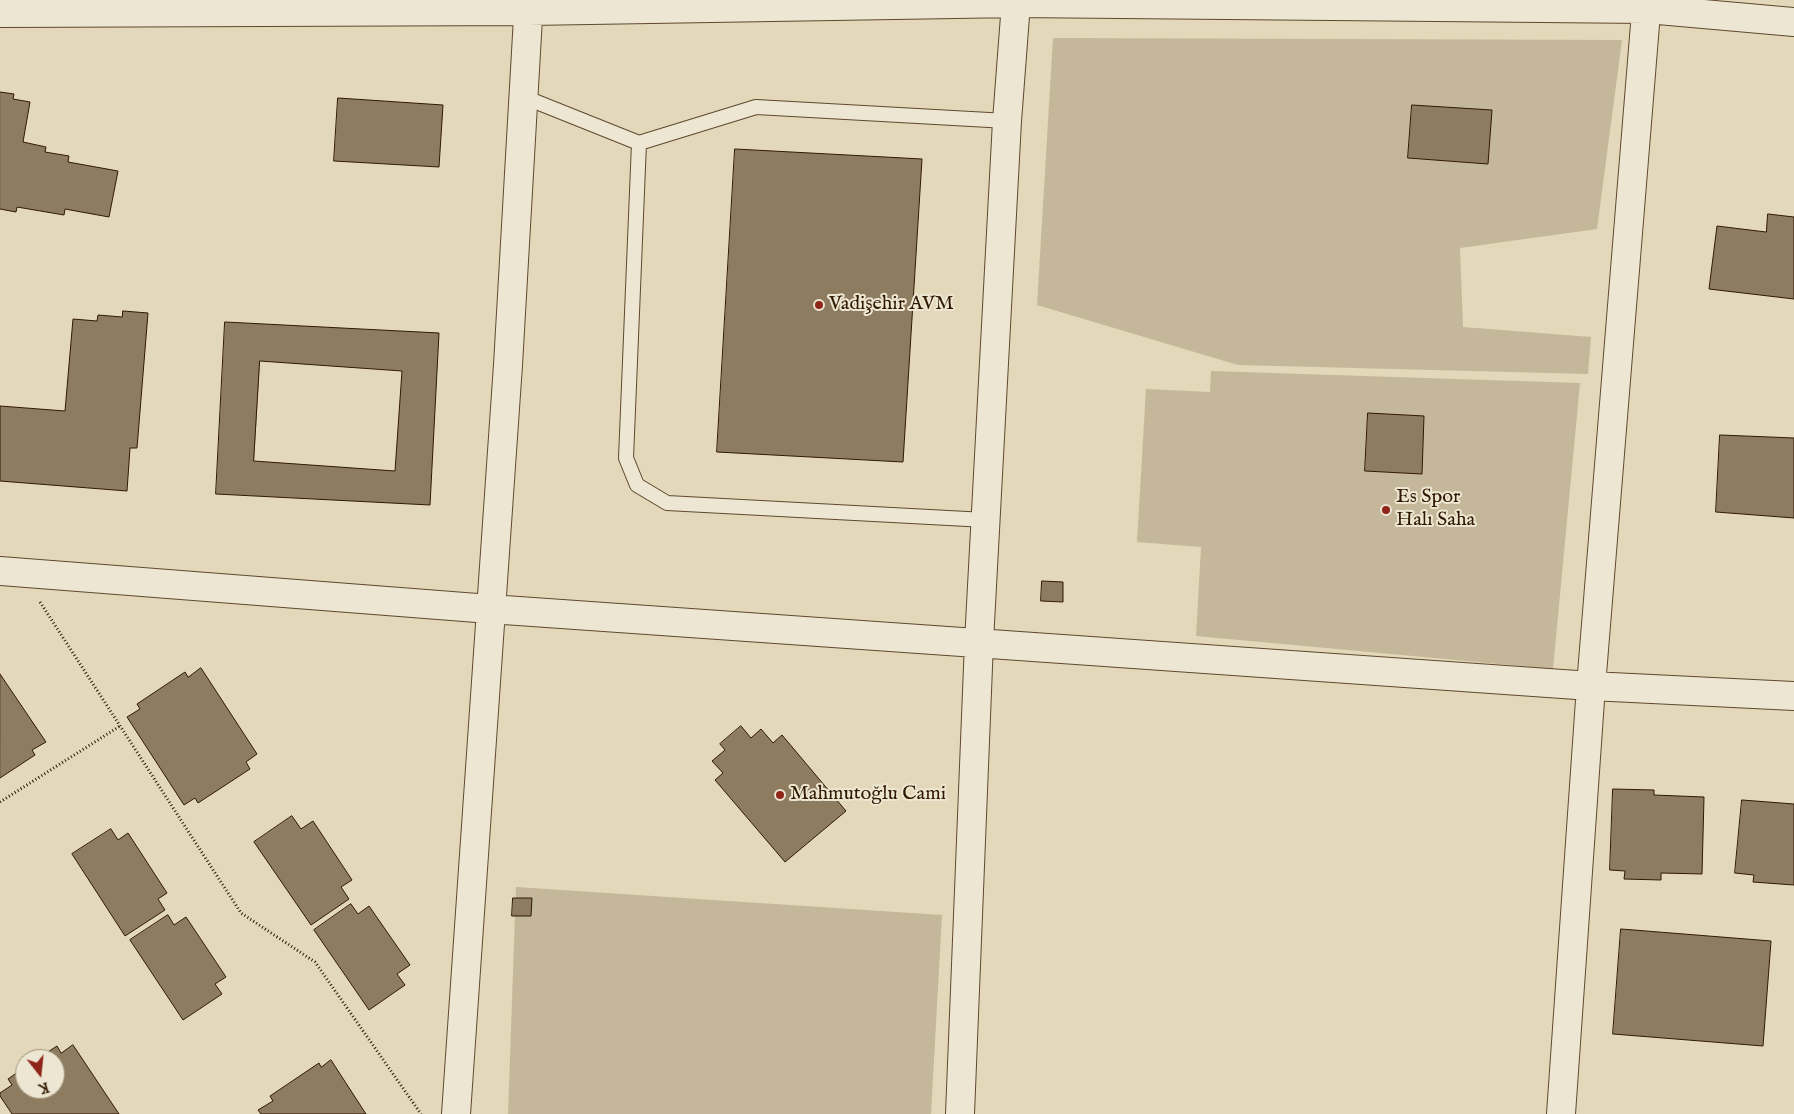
<!DOCTYPE html>
<html>
<head>
<meta charset="utf-8">
<style>
	body { margin:0 }
	#map { position:relative; width:1794px; height:1114px; overflow:hidden; background:#e3d8b9; font-family:"IM FELL English",serif }
	canvas { display:block }
	.north { position:absolute; left:15px; top:1049px; width:50px; height:50px; box-sizing:border-box; background:#ede6d2; border:1px solid #a2947e; border-radius:50%; rotate:164deg; font-size:14px; font-weight:700; line-height:20px; text-align:center; color:#311900 }
	.north::after { content:''; display:block; margin:auto; width:18px; height:22px; background:#8f2418; clip-path:polygon(50% 0,100% 100%,50% 72%,0 100%) }
</style>
</head>
<body>
<div id="map">
<canvas width="1794" height="1114"></canvas>
<div class="north">K</div>
</div>
<script>
const ctx = document.querySelector('canvas').getContext('2d');
ctx.lineJoin = 'round';
function paint(path, color) { ctx.fillStyle = color; ctx.fill(path, 'evenodd'); }
function strokePath(path, color, width, dash) { ctx.strokeStyle = color; ctx.lineWidth = width; ctx.lineCap = dash ? 'butt' : 'round'; ctx.setLineDash(dash || []); ctx.stroke(path); }
function label(font, color, halo, rows, align = 'center') {
  ctx.font = font + ' "IM FELL English",serif'; ctx.lineWidth = 4; ctx.setLineDash([]); ctx.textBaseline = 'middle'; ctx.strokeStyle = halo; ctx.fillStyle = color; for (const [text, x, y, turn = 0] of rows) {
    ctx.save(); ctx.translate(x, y); ctx.rotate((+turn || 0) * Math.PI / 180); ctx.textAlign = isNaN(turn) ? turn : align; if (halo) ctx.strokeText(text, 0, 0); ctx.fillText(text, 0, 0); ctx.restore();
  }
}
paint(new Path2D(`
	M1053 38 1622 40 1597 229 1460 248 1463 327 1591 337 1588 374 1238 365 1037 305Z
	M1211 371 1580 383 1553 669 1196 636 1201 547 1137 542 1146 389 1210 392Z
	M516 887 942 915 931 1114H508Z`), '#c5b89a');
const building = new Path2D(`
	M0 92 14 94 13 99 30 102 23 142 46 147 45 152 69 156 68 162 118 171 109 217 65 209 64 215 17 207 16 212 0 209Z
	M338 98 443 105 439 167 334 161Z
	M1412 105 1492 110 1488 164 1408 158Z
	M735 149 922 159 903 462 717 452Z
	M1768 214 1794 217V299L1709 289 1717 226 1766 232Z
	M123 311 148 313 137 448H130L127 491 0 481V406L65 411 73 319 97 321 98 315 122 317Z
	M225 322 439 333 430 505 216 494ZM260 361 402 371 395 471 254 461Z
	M1368 413 1424 416 1422 474 1365 471Z
	M1720 435 1794 438V518L1716 512Z
	M1042 581 1063 582V602L1041 601Z
	M201 668 257 754 246 762 250 769 198 803 195 798 184 805 127 717 140 709 137 704 185 672 188 677Z
	M0 674 46 742 32 750 35 755 0 778Z
	M741 726 751 738 761 729 773 743 782 735 846 811 785 862 715 780 723 773 712 761 725 750 720 744Z
	M1613 789 1654 790V795L1704 797 1702 874 1661 873V880L1624 879 1625 871 1610 870Z
	M1742 800 1794 804V885L1753 882 1754 875 1735 873Z
	M292 816 301 829 313 821 352 880 341 887 349 899 311 925 254 842Z
	M111 829 118 840 128 833 167 893 158 899 165 910 125 936 72 854Z
	M513 898H532L531 916H512Z
	M351 904 358 914 369 906 410 965 397 974 405 985 369 1010 314 930Z
	M168 915 174 925 186 917 226 977 215 984 222 994 183 1020 130 940Z
	M1621 929 1771 941 1763 1046 1613 1034Z
	M73 1045 119 1114H12L0 1096V1093L12 1085 8 1079 25 1067V1089H55V1059H37L57 1046 61 1053Z
	M331 1060 366 1114H261L258 1110 273 1101 270 1096 319 1063 321 1067Z`);
paint(building, '#8e7c60');
strokePath(building, '#311900', 1);
const service = new Path2D(`
	M524 97 639 143 756 107 1007 121
	M639 143 626 458 637 485 667 503 986 520`);
const minor = new Path2D(`
	M0 13 529 11 1016 3 1647 9 1794 22
	M0 571 490 609 1591 686 1647 0
	M456 1114 508 365 529 0
	M960 1114 979 642 1007 121 1016 3
	M1561 1114 1591 686 1794 696`);
strokePath(service, '#5e492e', 16);
strokePath(minor, '#5e492e', 30);
strokePath(new Path2D(`
	M40 602 241 913 315 962 421 1114
	M0 802 120 726`), '#311900', 3, [1, 2.5]);
strokePath(service, '#ede6d2', 14);
strokePath(minor, '#ede6d2', 28);
for (const [x, y, r, color] of [
	[819,305,5,"#8f2418"],
	[1386,510,5,"#8f2418"],
	[780,795,5,"#8f2418"]
]) { const dot = new Path2D(); dot.arc(x, y, r, 0, 2 * Math.PI); ctx.fillStyle = color; ctx.fill(dot); strokePath(dot, '#ede6d2', 2); }
label('20px', '#311900', '#ede6d2', [
	["Vadişehir AVM",829,305],
	["Es Spor",1396,498],
	["Halı Saha",1396,521],
	["Mahmutoğlu Cami",790,795]
], 'left');
</script>
</body>
</html>
